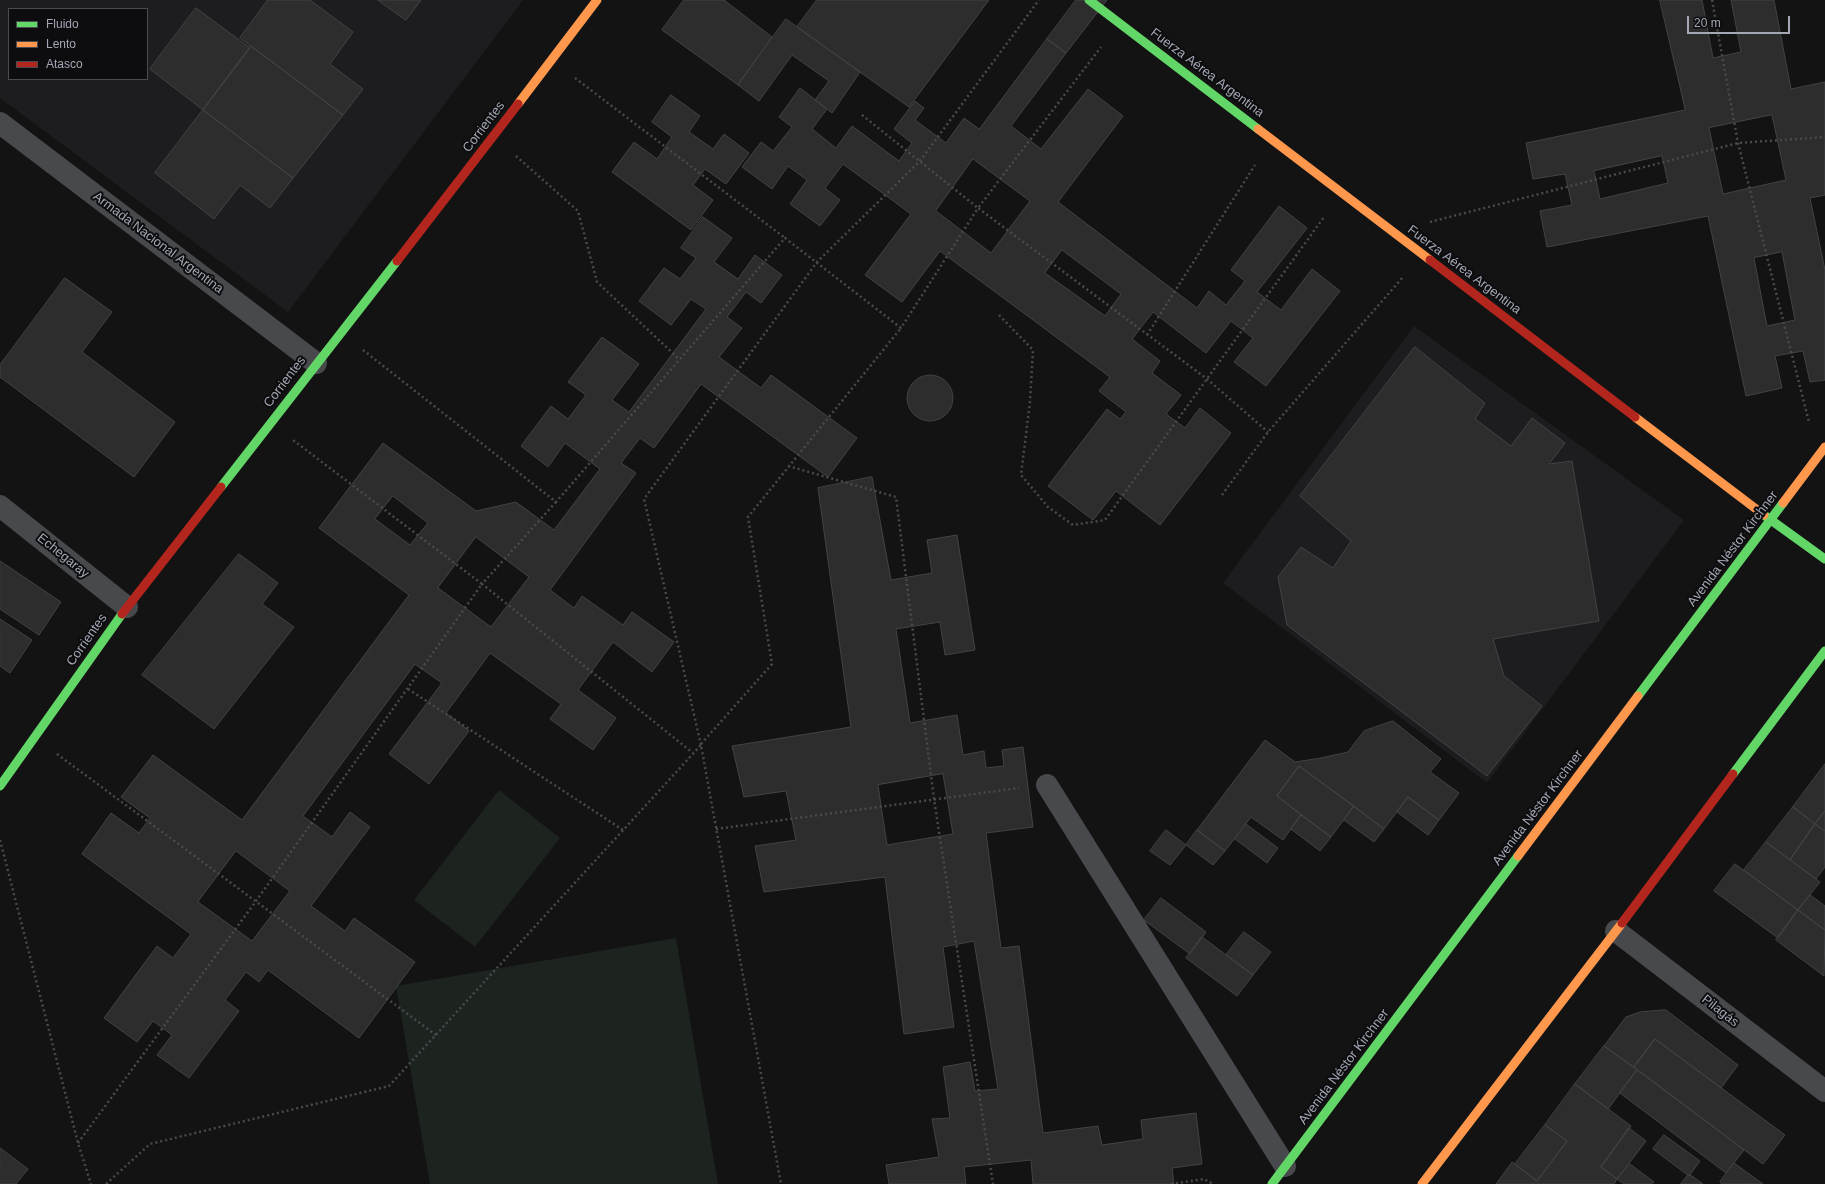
<!DOCTYPE html>
<html>
<head>
<meta charset="utf-8">
<style>
	body { margin:0 }
	#map { position:relative; width:1825px; height:1184px; overflow:hidden; background:#131313; font-family:Helvetica,sans-serif }
	canvas { display:block }
	.legend { position:absolute; left:8px; top:8px; width:140px; height:72px; box-sizing:border-box; background:#0d0d0f; border:1px solid #494b51; margin:0; padding:5px 7px; list-style:none; font-size:12px; color:#a4a8b4 }
	.legend li { display:flex; align-items:center; gap:8px; height:20px }
	.legend b { width:20px; border:1px solid #494b51 }
	.scale { position:absolute; left:1687px; top:16px; width:103px; height:18px; box-sizing:border-box; border:2px solid #a4a8b4; border-top:0; padding-left:5px; font-size:12px; line-height:14px; white-space:nowrap; color:#a4a8b4; -webkit-text-stroke:3px #0d0d0f; paint-order:stroke }
</style>
</head>
<body>
<div id="map">
<canvas width="1825" height="1184"></canvas>
<ul class="legend">
<li><b style="height:5px;background:#63d668"></b>Fluido</li>
<li><b style="height:5px;background:#ff974d"></b>Lento</li>
<li><b style="height:5px;background:#b3261e"></b>Atasco</li>
</ul>
<div class="scale">20 m</div>
</div>
<script>
const ctx = document.querySelector('canvas').getContext('2d');
ctx.lineJoin = 'round';
function paint(path, color) { ctx.fillStyle = color; ctx.fill(path, 'evenodd'); }
function strokePath(path, color, width, dash) { ctx.strokeStyle = color; ctx.lineWidth = width; ctx.lineCap = dash ? 'butt' : 'round'; ctx.setLineDash(dash || []); ctx.stroke(path); }
function label(font, color, halo, rows, align = 'center') {
  ctx.font = font + ' Helvetica,sans-serif'; ctx.lineWidth = 4; ctx.setLineDash([]); ctx.textBaseline = 'middle'; ctx.strokeStyle = halo; ctx.fillStyle = color; for (const [text, x, y, turn = 0] of rows) {
    ctx.save(); ctx.translate(x, y); ctx.rotate((+turn || 0) * Math.PI / 180); ctx.textAlign = isNaN(turn) ? turn : align; if (halo) ctx.strokeText(text, 0, 0); ctx.fillText(text, 0, 0); ctx.restore();
  }
}
paint(new Path2D(`
	M0 0H523L288 312 0 98ZM9 9H147V79H9Z
	M1414 326 1684 520 1487 783 1223 583Z`), '#1d1d1f');
paint(new Path2D(`
	M499 790 560 838 475 947 414 900Z
	M676 938 718 1184H430L396 986Z`), '#1d231e');
const building = new Path2D(`
	M268 0H310L353 32 330 64 363 89 343 115 240 38Z
	M378 0H421L406 20Z
	M684 0H724L772 37 738 85 662 30Z
	M817 0H989L909 107 797 27Z
	M1076 0H1107L1066 53 1047 39Z
	M1660 0H1702L1713 58 1741 52 1731 0H1774L1791 89 1825 82V195L1810 198 1825 270V380L1810 382 1803 351 1775 356 1782 388 1746 396 1708 216 1547 247 1540 211 1572 205 1565 174 1533 179 1526 143 1685 110ZM1772 115 1786 180 1723 194 1709 128ZM1662 156 1668 183 1600 199 1594 171ZM1782 252 1795 320 1767 326 1754 258Z
	M196 8 250 48 203 110 150 69Z
	M786 19 860 72 832 113 815 100 829 81 792 55 759 101 738 85Z
	M1047 39 1066 53 1011 126 1041 149 1088 89 1123 116 1058 202 1197 308 1209 291 1226 305 1245 281 1231 270 1279 206 1307 228 1257 292 1281 310 1312 269 1340 291 1266 386 1234 362 1253 338 1231 321 1206 353 1153 312 1132 339 1160 361 1152 373 1181 395 1166 414 1185 428 1200 408 1231 433 1160 525 1116 491 1093 520 1048 486 1107 409 1120 419 1126 412 1099 391 1110 377 940 251 902 302 865 275 911 214 843 164 825 188 840 200 820 226 790 204 807 180 788 166 772 189 742 167 761 142 773 151 792 127 779 117 800 88 827 109 812 129 836 148 852 126 899 161 912 143 894 129 915 101 924 108 915 120 946 143 964 118 979 129ZM973 159 1030 201 991 253 936 211ZM1062 250 1121 294 1105 316 1045 273Z
	M251 46 343 115 293 178 203 110Z
	M671 95 700 116 689 132 713 149 724 134 749 153 726 184 705 169 693 185 713 200 691 230 612 172 634 142 657 159 672 137 652 122Z
	M203 110 293 178 270 208 240 185 214 219 155 173Z
	M703 217 732 238 714 262 738 279 755 255 782 275 761 303 746 292 727 317 742 328 719 357 761 388 771 375 857 438 828 477 701 384 654 448 640 438 621 463 636 473 550 590 574 608 582 596 623 625 632 612 674 642 652 672 613 642 578 690 616 718 593 750 550 719 561 704 490 653 446 713 469 731 429 784 389 754 442 683 415 664 303 816 332 837 350 812 370 827 311 906 345 931 354 918 415 962 359 1038 268 970 259 982 246 972 225 1000 239 1011 189 1078 157 1055 172 1035 153 1021 137 1042 104 1018 157 946 173 958 191 934 82 854 111 813 139 833 150 818 121 797 153 755 242 820 409 595 319 528 383 443 476 511 516 502 554 530 600 469 565 443 548 467 521 446 551 406 568 419 586 395 568 382 602 337 639 364 612 400 629 412 706 309 691 299 671 325 639 301 664 268 680 279 696 258 681 248ZM393 496 428 523 410 545 375 519ZM476 537 529 577 491 627 438 588ZM236 851 290 891 252 941 198 902Z
	M65 278 112 312 82 352 175 422 134 477 0 377V365Z
	M1415 347 1485 403 1475 419 1511 446 1532 418 1565 443 1549 464 1572 461 1599 621 1493 639 1504 676 1542 706 1487 776 1287 625 1278 577 1301 547 1333 568 1351 541 1300 496Z
	M907 398a23 23 0 1 1 46 0a23 23 0 1 1-46 0Z
	M872 477 891 580 932 573 927 540 957 535 975 650 945 655 940 622 896 629 910 723 957 715 963 755 984 751 986 768 1004 766 1002 750 1023 747 1033 827 986 833 1001 948 1019 946 1043 1133 1098 1126 1102 1145 1143 1139 1141 1120 1196 1113 1202 1164 1172 1168 1174 1184H1033L1031 1160 964 1167 966 1184H889L886 1165 939 1157 932 1119 950 1118 943 1067 970 1062 975 1091 998 1089 974 941 943 947 954 1027 904 1034 885 877 764 892 755 846 796 840 786 791 744 797 732 746 851 727 818 488ZM943 774 953 834 887 845 878 785Z
	M239 554 278 583 262 604 294 627 214 729 142 675Z
	M0 561 61 602 39 635 0 609Z
	M0 619 32 640 10 673 0 666Z
	M1393 721 1441 759 1430 772 1459 793 1439 820 1408 797 1384 829 1299 766 1277 796 1301 815 1283 840 1251 817 1225 851 1197 830 1265 740 1295 762 1321 758 1348 752 1364 731Z
	M1825 764V811L1815 824 1793 807Z
	M1299 766 1354 806 1331 837 1277 796Z
	M1408 797 1439 820 1428 835 1397 812Z
	M1354 806 1384 829 1374 842 1344 820Z
	M1793 807 1815 824 1790 860 1766 842Z
	M1825 811V831L1815 824Z
	M1301 815 1331 837 1320 851 1291 829Z
	M1246 824 1278 848 1267 863 1235 839Z
	M1815 824 1825 831V867L1816 879 1790 860Z
	M1166 830 1186 845 1170 865 1150 851Z
	M1197 830 1225 851 1213 865 1186 845Z
	M1766 842 1820 882 1798 910 1744 870Z
	M1735 864 1798 910 1778 938 1714 891Z
	M1810 895 1825 906V930L1798 910Z
	M1161 898 1206 932 1190 954 1144 920Z
	M1798 910 1825 930 1824 976 1776 940Z
	M1244 932 1271 952 1253 975 1226 955Z
	M1202 937 1253 975 1237 996 1186 958Z
	M1666 1010 1738 1065 1721 1088 1655 1039 1634 1067 1604 1046 1626 1017 1640 1012Z
	M1655 1039 1785 1135 1763 1164 1634 1067Z
	M1604 1046 1637 1070 1608 1109 1575 1084Z
	M1637 1070 1744 1150 1726 1173 1620 1093Z
	M1575 1084 1631 1126 1601 1167 1617 1179 1614 1184H1496L1512 1162 1537 1181 1567 1141 1545 1125Z
	M1545 1125 1567 1141 1537 1181 1515 1164Z
	M1629 1128 1646 1141 1617 1179 1601 1167Z
	M1664 1135 1700 1161 1689 1176 1653 1149Z
	M0 1148 28 1169 16 1184H0Z
	M1734 1163 1763 1184H1722L1720 1182Z
	M1630 1164 1654 1182 1652 1184H1624L1617 1179Z
	M1689 1174 1703 1184H1681Z`);
paint(building, '#2d2d2e');
strokePath(building, '#424346', 1);
strokePath(new Path2D(`
	M1712 0 1738 143 1809 422
	M575 78 785 238
	M862 115 978 208 1101 47
	M516 156 578 211 597 282 679 359
	M1430 222 1738 143 1825 137
	M999 315 1033 350 1030 402 1021 475 1048 507 1073 525 1105 520 1324 217
	M1147 335 1255 165
	M363 350 556 502 785 238 901 328 978 208 1207 379 1268 432
	M788 466 896 497 934 799 993 1184
	M1222 495 1268 432 1403 277
	M556 502 482 584 693 753
	M408 689 623 830
	M701 744 772 664 748 517 901 328
	M701 745 644 499 817 262 920 161 1039 0
	M57 754 436 1035
	M716 829 1019 788
	M0 840 78 1143 91 1184
	M78 1143 256 901 482 584 293 440
	M106 1184 150 1144 389 1086 701 745 781 1184
	M1171 1184 1204 1179 1213 1184`), '#494a4e', 2.5, [2, 3]);
strokePath(new Path2D(`
	M0 123 316 363
	M0 506 127 607
	M1047 785 1285 1166
	M1616 931 1825 1091`), '#48494c', 22);
strokePath(new Path2D(`
	M1089 0 1258 129
	M221 487 397 261
	M1764 515 1825 559
	M1638 696 1783 503
	M1733 774 1825 651
	M0 786 122 614
	M1272 1184 1518 856`), '#63d668', 9);
strokePath(new Path2D(`
	M518 104 597 0
	M1258 129 1430 260
	M1635 417 1764 515
	M1783 503 1825 447
	M1518 856 1638 696
	M1422 1184 1622 923`), '#ff974d', 9);
strokePath(new Path2D(`
	M1430 260 1635 417
	M397 261 518 104
	M122 614 221 487
	M1622 923 1733 774`), '#b3261e', 9);
label('13px', '#a4a8b4', '#0d0d0f', [
	["Fuerza Aérea Argentina",1207,73,37],
	["Corrientes",484,127,-53],
	["Armada Nacional Argentina",158,243,37],
	["Fuerza Aérea Argentina",1464,270,37],
	["Corrientes",285,382,-53],
	["Avenida Néstor Kirchner",1733,549,-53],
	["Echegaray",63,556,39],
	["Corrientes",87,640,-55],
	["Avenida Néstor Kirchner",1538,808,-53],
	["Pilagás",1720,1011,38],
	["Avenida Néstor Kirchner",1344,1067,-53]
]);
</script>
</body>
</html>
